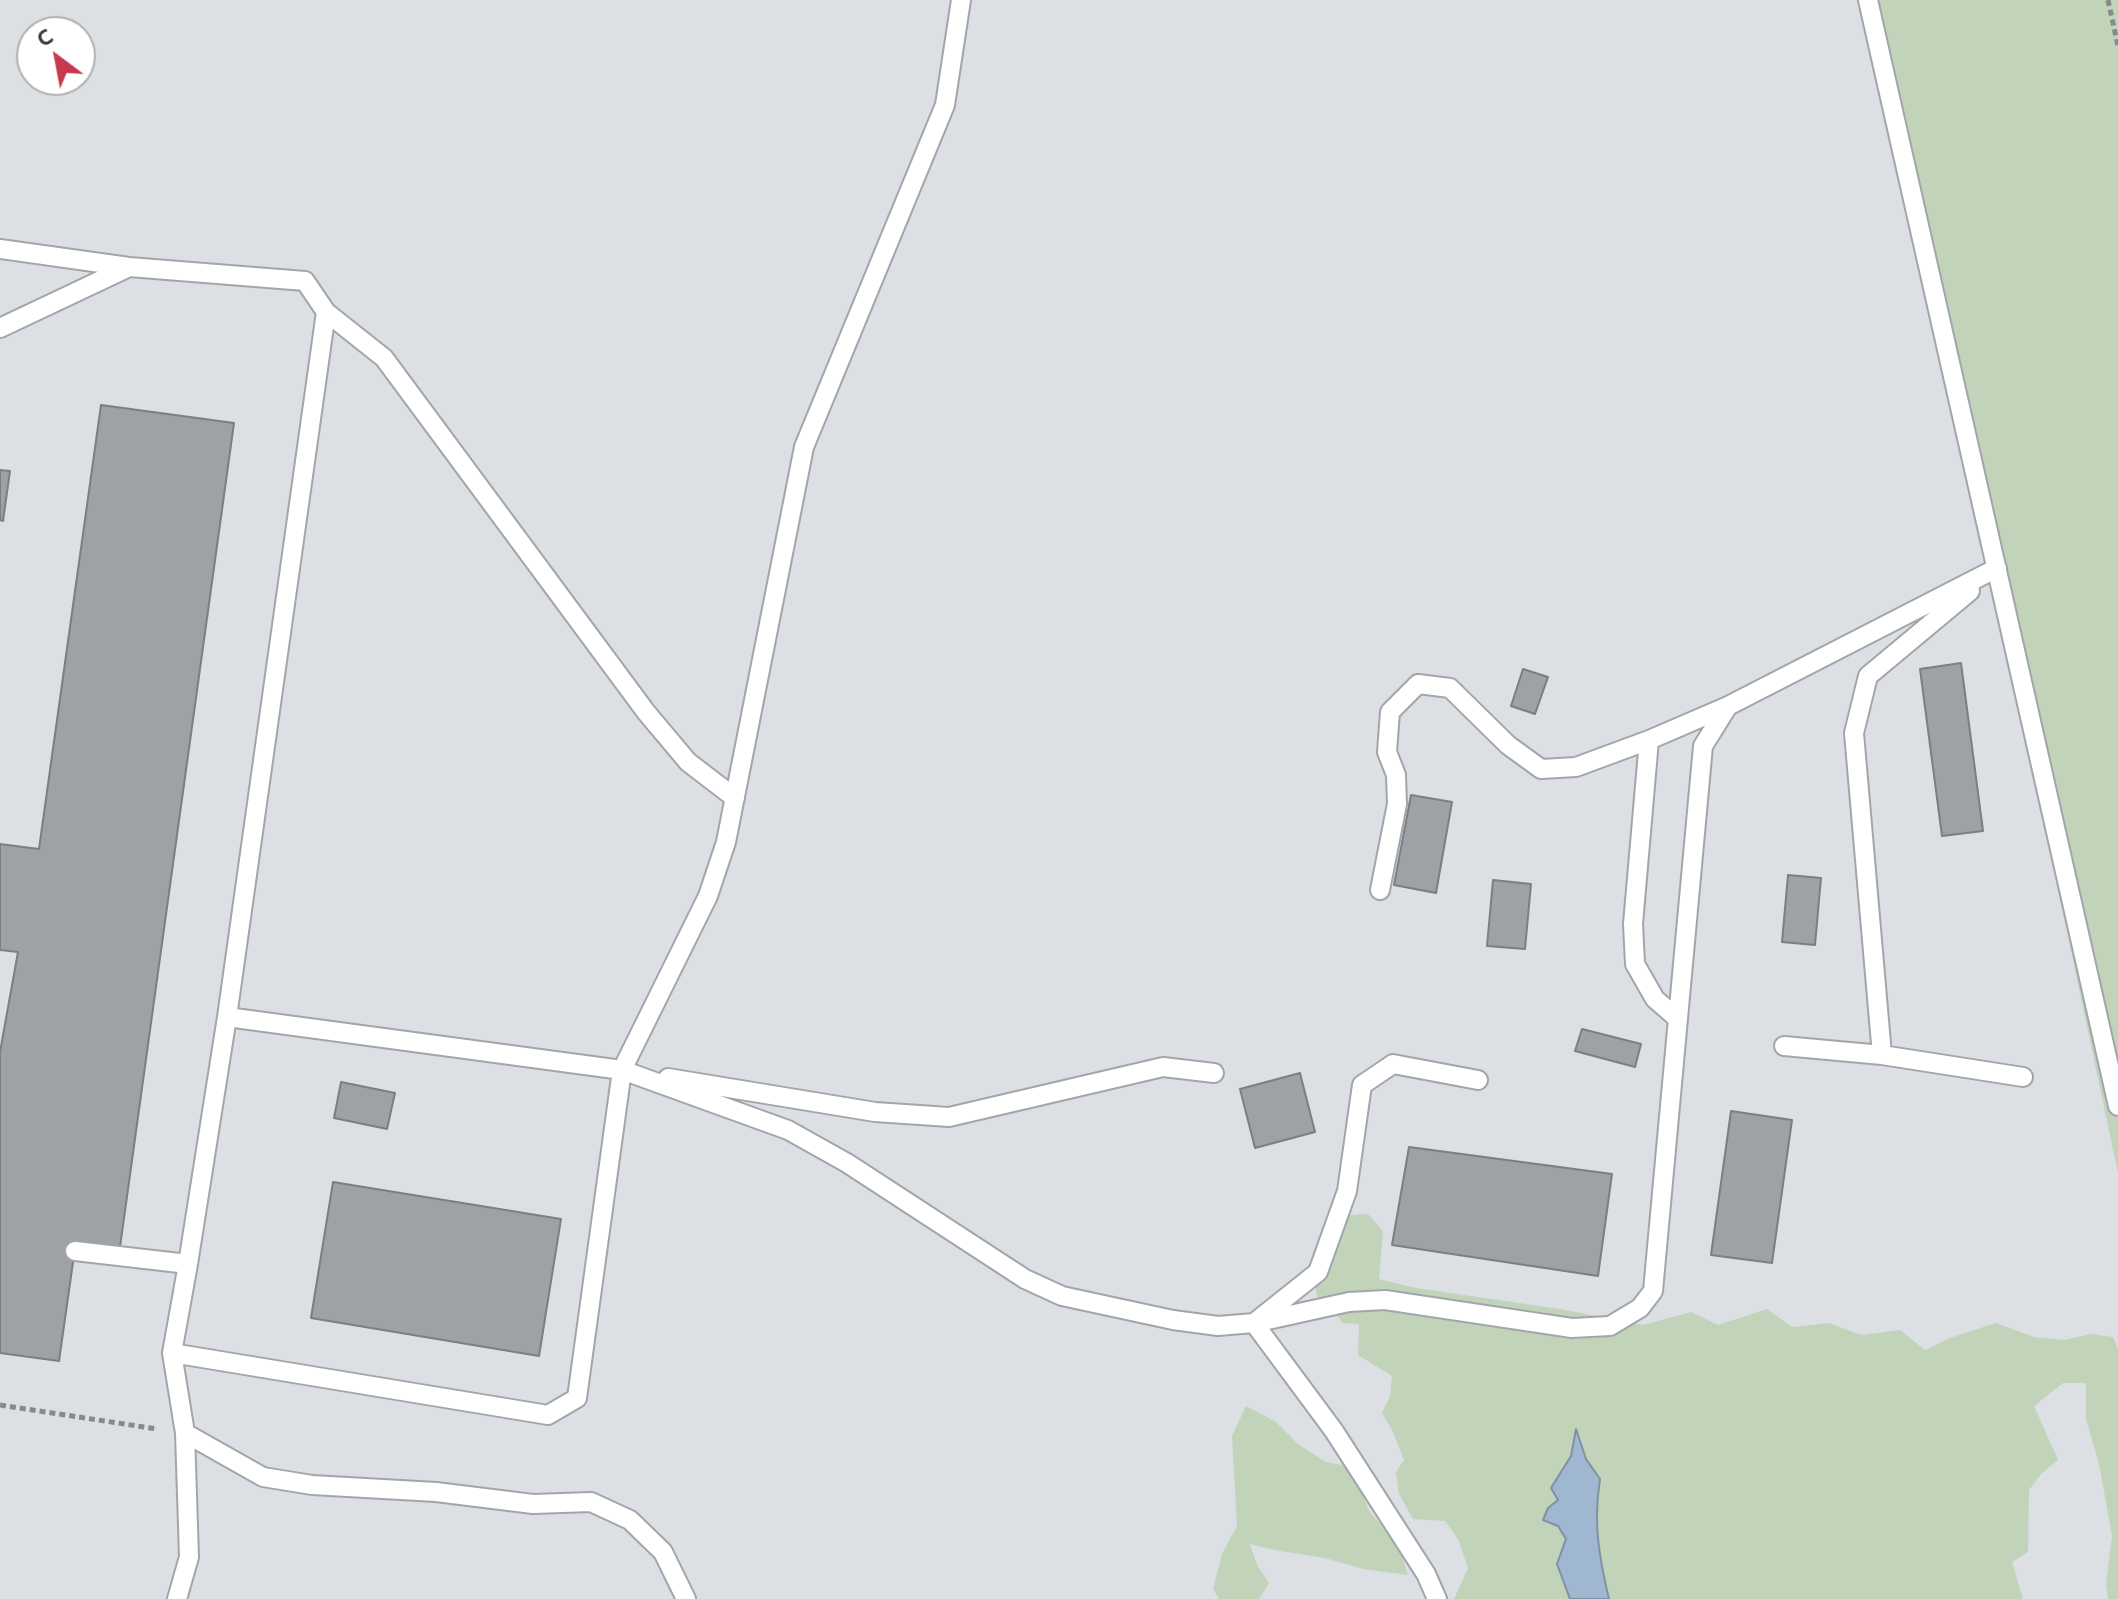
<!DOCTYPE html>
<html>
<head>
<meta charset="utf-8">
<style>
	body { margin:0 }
	#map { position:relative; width:2118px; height:1599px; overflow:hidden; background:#dcdfe4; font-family:Ubuntu,sans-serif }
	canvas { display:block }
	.north { position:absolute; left:16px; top:16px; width:80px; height:80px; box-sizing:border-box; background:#fff; border:2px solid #afb0b1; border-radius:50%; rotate:328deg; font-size:22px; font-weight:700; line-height:32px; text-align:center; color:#38393b }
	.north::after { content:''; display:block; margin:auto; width:28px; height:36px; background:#c9394d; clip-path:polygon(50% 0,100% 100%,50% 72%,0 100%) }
</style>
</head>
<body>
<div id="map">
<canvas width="2118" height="1599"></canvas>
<div class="north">С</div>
</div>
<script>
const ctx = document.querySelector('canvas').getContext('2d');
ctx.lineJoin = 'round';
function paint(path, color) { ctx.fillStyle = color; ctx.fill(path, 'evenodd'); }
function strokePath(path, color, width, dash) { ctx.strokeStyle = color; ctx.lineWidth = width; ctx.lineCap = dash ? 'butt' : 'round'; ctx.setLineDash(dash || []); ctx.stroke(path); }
paint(new Path2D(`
	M1870 0H2118V1173Z
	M1368 1214 1383 1231 1379 1279 1416 1288 1560 1309 1643 1325 1691 1312 1718 1325 1767 1309 1792 1327 1829 1323 1861 1335 1900 1330 1925 1350 1950 1338 1996 1323 2034 1337 2064 1340 2091 1334 2113 1337 2118 1349V1599H2108L2106 1584 2112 1536 2099 1464 2086 1419V1383H2063L2034 1406 2058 1460 2041 1474 2029 1490 2028 1552 2012 1562 2023 1599H1609C1600 1556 1592 1524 1600 1479L1586 1459 1576 1431 1571 1456 1551 1488 1558 1500 1548 1508 1566 1539 1557 1564 1570 1599H1454L1468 1568 1458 1539 1445 1521 1413 1519 1399 1494 1396 1472 1404 1460 1392 1430 1382 1413 1390 1396 1392 1376 1358 1355 1359 1324 1342 1323 1336 1312 1317 1296 1313 1276 1330 1267V1244L1325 1224 1349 1215Z
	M1246 1406 1276 1422 1299 1445 1326 1462 1347 1466 1359 1485 1369 1511 1398 1544 1408 1575 1363 1569 1325 1558 1274 1550 1250 1544 1257 1565 1269 1583 1259 1599H1219L1213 1589 1222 1554 1237 1526 1232 1436Z`), '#c1d4b9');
const water = new Path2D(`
	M1576 1429 1586 1459 1600 1479C1593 1522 1599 1557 1609 1599H1570L1557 1564 1566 1539 1558 1526 1543 1520 1548 1508 1558 1500 1551 1488 1571 1456Z`);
paint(water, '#9fb7d0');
strokePath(water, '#8091a3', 2);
const building = new Path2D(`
	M101 405 234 423 120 1247 76 1241 59 1361 0 1353V1052L18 952 0 950V844L39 849Z
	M0 470 10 471 3 521 0 520Z
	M1961 663 1983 831 1942 836 1920 669Z
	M1523 669 1548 677 1535 714 1511 706Z
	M1411 795 1452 802 1436 893 1394 885Z
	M1788 875 1821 878 1815 945 1782 942Z
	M1493 880 1531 884 1525 949 1487 946Z
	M1582 1029 1641 1044 1635 1067 1575 1051Z
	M1300 1073 1315 1132 1255 1148 1240 1089Z
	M341 1082 395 1093 387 1129 334 1118Z
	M1731 1111 1792 1120 1772 1263 1711 1255Z
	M1409 1147 1612 1174 1598 1276 1392 1245Z
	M333 1182 561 1219 539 1356 311 1318Z`);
paint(building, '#9ea1a6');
strokePath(building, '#7b7f83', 2);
const lane = new Path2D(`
	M1868 0 2118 1106
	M0 249 129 267 305 281 326 312 227 1017 188 1264 172 1353 185 1433 189 1557 177 1599
	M326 312 384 358 646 712 688 762 735 798
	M0 328 129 267
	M1649 740 1633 924 1635 964 1655 999 1678 1019
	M1380 890 1397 804 1396 775 1387 752 1390 712 1418 684 1450 688 1508 745 1541 769 1576 767 1649 740 1728 706
	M227 1017 622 1070 788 1130 847 1163 1025 1279 1062 1296 1173 1320 1218 1326 1254 1323 1349 1302 1385 1300 1572 1328 1610 1326 1640 1308 1653 1291 1703 746 1728 706 1997 568
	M1784 1046 1882 1055 2023 1077
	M1882 1055 1854 733 1868 676 1970 591
	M668 1078 875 1112 949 1117 1163 1067 1214 1073
	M75 1251 188 1264
	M172 1353 548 1415 577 1398 622 1070 708 896 726 842 804 447 945 105 961 0
	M185 1433 263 1477 312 1485 436 1492 533 1504 591 1502 630 1520 663 1552 686 1599
	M1437 1599 1426 1574 1334 1431 1254 1323 1318 1272 1347 1191 1362 1085 1393 1064 1478 1080`);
strokePath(lane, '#a2a6ab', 22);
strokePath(new Path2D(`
	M2108 0 2118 46
	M0 1405 157 1429`), '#87898c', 5, [6, 4]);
strokePath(lane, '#fff', 18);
</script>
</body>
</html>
